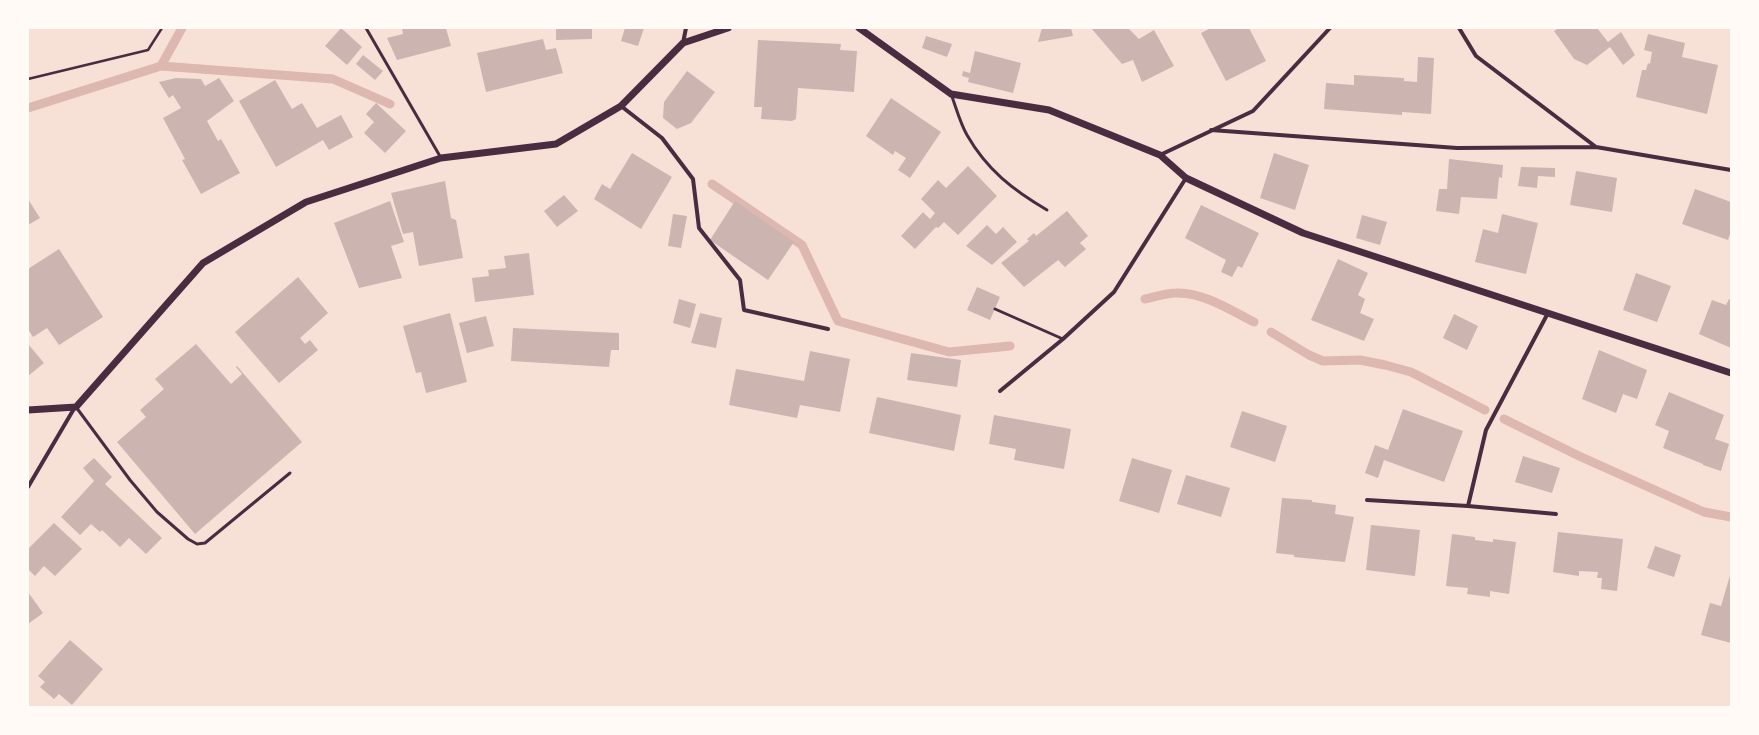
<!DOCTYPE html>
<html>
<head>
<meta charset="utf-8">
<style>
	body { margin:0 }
	#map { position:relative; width:1759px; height:735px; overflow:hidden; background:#f7e1d7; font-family:Quicksand,sans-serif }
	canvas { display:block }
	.frame { position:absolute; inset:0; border:29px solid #fffaf5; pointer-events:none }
</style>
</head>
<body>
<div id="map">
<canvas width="1759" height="735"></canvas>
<div class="frame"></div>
</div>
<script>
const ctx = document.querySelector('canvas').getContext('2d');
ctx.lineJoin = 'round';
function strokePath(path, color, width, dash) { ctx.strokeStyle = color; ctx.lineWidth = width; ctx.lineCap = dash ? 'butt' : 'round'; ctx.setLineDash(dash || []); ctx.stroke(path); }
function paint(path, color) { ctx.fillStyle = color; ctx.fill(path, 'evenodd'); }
strokePath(new Path2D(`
	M161 66 182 28
	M28 108 161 66 333 79 390 104
	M712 184 802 245 838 321 949 352 1010 346
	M1145 299C1155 297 1166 293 1176 293 1203 292 1230 310 1254 322
	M1271 332 1309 355 1323 361 1360 360 1385 365 1411 372 1485 410
	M1504 419 1579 456 1704 512 1731 517`), '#dcb8b0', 9);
paint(new Path2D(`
	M341 28 362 47 347 65 325 46Z
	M402 28H446L451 46 397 60 387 38 403 34Z
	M556 28H592V39L556 40Z
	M625 28H644L638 46 621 41Z
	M1042 28H1071L1073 36 1038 42Z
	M1091 28H1128L1139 39 1154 30 1174 66 1142 82 1133 60 1122 64Z
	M1211 28H1249L1266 61 1226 81 1201 33Z
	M1559 28H1597L1608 42 1621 32 1635 55 1623 65 1610 47 1587 65 1574 59 1554 31Z
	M1648 34 1685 43 1682 57 1718 65 1707 114 1636 97 1642 70H1646L1648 63 1650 64 1652 52 1644 50Z
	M926 36 952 44 947 57 922 48Z
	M543 39 546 50 556 48 563 73 486 92 477 53Z
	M758 40 841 44 840 50 857 51 854 92 798 88 796 119 792 121 761 119 762 107H754Z
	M975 51 1021 63 1013 93 968 82 969 78 962 76 963 71 970 73Z
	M363 55 383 71 375 80 356 64Z
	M1418 57 1434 58 1431 114 1402 112V115L1324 109 1326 83 1354 85V75L1404 78V81L1417 82Z
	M687 71 715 92 691 123 677 129 663 118 664 102Z
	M176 78 201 79 205 86 219 78 234 101 207 121 218 141 221 139 240 173 201 194 182 160 185 159 163 118 181 108 173 95 169 98 159 82Z
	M275 80 292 109 302 103 317 128 341 115 353 137 329 150 323 140 276 167 239 101Z
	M891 98 941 132 910 178 898 170 906 158 895 151 893 155 866 136Z
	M376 103 406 131 385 153 364 133 374 122 366 114Z
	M632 153 672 177 641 229 594 199 602 184 610 189Z
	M1274 153 1309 165 1295 210 1260 198Z
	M1449 159 1503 165 1502 178 1499 177 1497 199 1461 197 1459 214 1436 211 1439 189H1447Z
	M968 166 997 196 958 235 944 222 938 228 936 227 915 249 901 236 923 212 930 219 935 213 921 199 938 180 946 188Z
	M1521 167 1555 168V177L1538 176 1537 188 1518 186Z
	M1576 171 1617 178 1612 212 1570 205Z
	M445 181 451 218 456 220 463 258 419 266 413 232 403 234 391 193Z
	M1695 189 1731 202V231L1728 240 1682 224Z
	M564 195 578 211 557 227 544 211Z
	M28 199 40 218 28 225Z
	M390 201 404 242 391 246 402 278 359 288 334 223Z
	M735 201 794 242 768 280 710 240Z
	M1201 205 1259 233 1242 268 1238 266 1232 277 1221 272 1226 260 1185 238Z
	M1067 211 1088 236 1080 243 1086 249 1065 267 1058 260 1057 261 1024 287 1001 263 1029 241 1027 239 1034 233 1036 236Z
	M673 214 687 216 681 248 668 246Z
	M1502 214 1538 223 1526 274 1475 262 1483 229 1498 233Z
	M1362 215 1387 222 1380 245 1356 238Z
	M987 225 996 234 1003 227 1017 242 992 265 966 246Z
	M59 249 103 317 59 345 47 328 33 337 28 329V269Z
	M529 253 534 295 475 302 472 278 489 276 488 270 506 268 504 256Z
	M1338 259 1368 273 1358 295 1365 299 1360 313 1374 319 1364 341 1311 320Z
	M1636 273 1671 286 1657 322 1623 310Z
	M298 277 328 313 300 338 305 344 310 340 318 350 279 383 235 332Z
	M977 287 1000 297 990 320 967 310Z
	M679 299 696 304 690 328 673 323Z
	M1729 299 1731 300V348L1699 334 1712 300 1726 305Z
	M450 313 467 382 426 393 421 372 416 373 403 326Z
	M700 313 722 318 716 348 691 343Z
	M1454 314 1478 326 1467 350 1443 338Z
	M486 316 494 346 467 353 459 323Z
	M513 328 619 333V350H611L609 367 511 361Z
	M28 344 44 363 28 376Z
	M196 344 231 384 242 374 236 367 237 366 302 442 195 534 117 442 146 417 140 410 164 389 155 379Z
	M1599 350 1647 370 1637 399 1623 394 1616 413 1582 399Z
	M810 351 850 359 840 412 800 405 797 418 729 405 736 369 804 381Z
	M911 353 961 360 957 387 907 380Z
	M1669 392 1724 415 1715 439 1729 444 1721 471 1703 465V464L1663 448 1669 431 1655 425Z
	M877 397 961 415 954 451 869 433Z
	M1403 409 1463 431 1444 482 1384 460 1378 478 1365 473 1375 445 1388 450Z
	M1242 411 1287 426 1275 462 1230 447Z
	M994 415 1071 429 1064 469 1014 460 1016 449 989 444Z
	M1523 456 1560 468 1552 493 1515 482Z
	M94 458 112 477 105 484 162 538 146 554 129 538 120 547 102 530 100 532 91 524 80 535 61 517 94 481 83 468Z
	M1132 458 1172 470 1159 513 1119 501Z
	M1186 475 1230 488 1221 517 1177 504Z
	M1282 498 1312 500V502L1336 505 1335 514 1354 517 1345 562 1294 557V555L1276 553Z
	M54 523 82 549 55 576 44 566 35 576 28 569V549Z
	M1371 525 1420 530 1415 576 1366 570Z
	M1558 532 1623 539 1617 591 1601 589 1602 578H1597L1598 572 1579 571V576L1553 572Z
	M1452 534 1475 537V540L1493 542V539L1516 542 1509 594 1490 591V597L1467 594 1468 588 1446 586Z
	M1655 546 1681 555 1674 577 1647 568Z
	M1731 572V643L1701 635 1710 603 1721 606Z
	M28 592 43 613 28 624Z
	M70 640 103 669 72 705 59 694 54 699 40 687 45 682 38 676Z`), '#ccb4b1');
strokePath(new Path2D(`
	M28 79 148 50 162 28`), '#4a2c40', 2.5);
strokePath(new Path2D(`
	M366 28 441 158
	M951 94C956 107 960 123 967 135 987 170 1013 190 1047 210
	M995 309 1063 339
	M76 407 130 480 157 512 188 539 197 544 205 543 290 473`), '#4a2c40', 3);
strokePath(new Path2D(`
	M1459 28 1476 56 1596 147
	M683 43 686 28
	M621 106 662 138 693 179 699 228 740 280 744 310 828 329
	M1211 130 1457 148 1596 147 1731 170
	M1160 155 1253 111 1330 28
	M1000 391 1063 339 1114 292 1186 178
	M28 487 75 407
	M1367 500 1468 506 1556 514
	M1468 506 1486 430 1548 313`), '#4a2c40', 4);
strokePath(new Path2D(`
	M859 28 951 94 1049 110 1160 155 1186 178 1303 233 1731 373
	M28 410 76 407 203 263 306 202 441 158 556 144 621 106 683 43 728 28`), '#4a2c40', 7);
</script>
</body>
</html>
